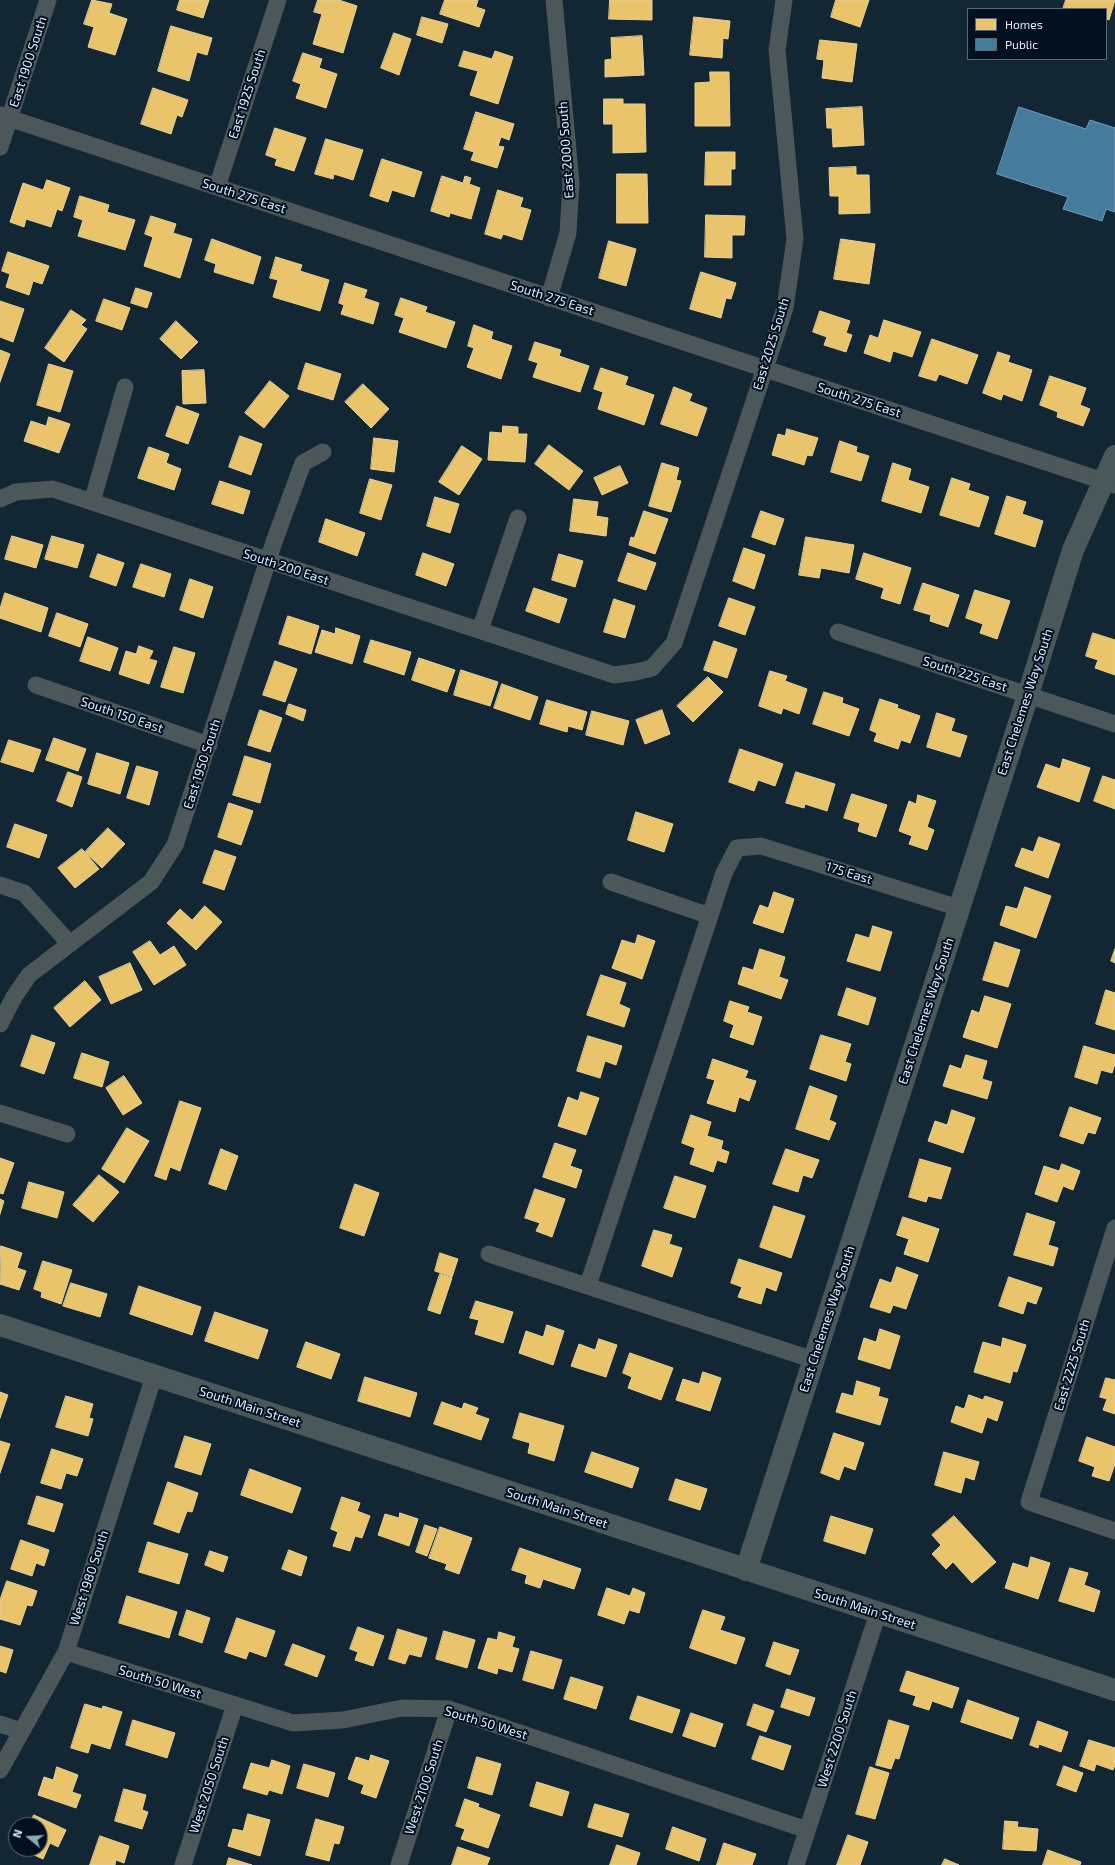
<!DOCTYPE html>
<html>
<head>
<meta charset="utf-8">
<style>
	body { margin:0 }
	#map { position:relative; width:1115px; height:1865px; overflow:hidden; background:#132634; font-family:"Exo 2",sans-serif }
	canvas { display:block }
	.legend { position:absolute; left:967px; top:8px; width:140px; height:52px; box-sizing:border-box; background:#010f1e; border:1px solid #586878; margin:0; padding:5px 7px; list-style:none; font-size:12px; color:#daedff }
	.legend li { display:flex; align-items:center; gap:8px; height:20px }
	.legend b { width:20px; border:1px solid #586878 }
	.north { position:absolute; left:8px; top:1817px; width:40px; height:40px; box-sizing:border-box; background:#010f1e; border:1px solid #586878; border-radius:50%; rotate:288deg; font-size:11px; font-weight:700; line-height:16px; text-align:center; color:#daedff }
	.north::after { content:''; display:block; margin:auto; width:14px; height:18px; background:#94a7b8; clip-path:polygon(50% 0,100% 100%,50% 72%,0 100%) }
</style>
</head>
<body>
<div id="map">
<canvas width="1115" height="1865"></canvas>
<ul class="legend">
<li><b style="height:11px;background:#e9c46a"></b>Homes</li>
<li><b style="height:11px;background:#457b9d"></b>Public</li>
</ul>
<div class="north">N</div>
</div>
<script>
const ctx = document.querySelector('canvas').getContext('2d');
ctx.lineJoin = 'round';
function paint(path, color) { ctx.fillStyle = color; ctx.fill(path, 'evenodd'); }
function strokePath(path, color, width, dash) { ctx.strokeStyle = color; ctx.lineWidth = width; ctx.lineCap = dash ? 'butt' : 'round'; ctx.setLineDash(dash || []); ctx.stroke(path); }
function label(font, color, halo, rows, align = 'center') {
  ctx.font = font + ' "Exo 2",sans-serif'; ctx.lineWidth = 4; ctx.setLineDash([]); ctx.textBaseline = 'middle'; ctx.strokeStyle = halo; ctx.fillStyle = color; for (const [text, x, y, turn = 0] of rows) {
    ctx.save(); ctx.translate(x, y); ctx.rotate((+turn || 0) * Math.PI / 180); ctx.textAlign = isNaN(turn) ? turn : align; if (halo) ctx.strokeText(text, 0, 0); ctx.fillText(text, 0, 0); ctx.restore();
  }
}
const homes = new Path2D(`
	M92 0 112 4 109 13 127 19 115 55 88 47 94 27 84 24Z
	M180 0H209L203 18 177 10Z
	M318 0H339L357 6 343 53 313 44 322 14 314 12Z
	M445 0H478L476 7 485 10 479 27 440 14Z
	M610 0H652V20L609 19Z
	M836 0H869L860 27 831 17Z
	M1066 0H1115L1109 20 1106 19V9H1063Z
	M422 17 448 24 442 43 417 35Z
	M694 17 730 21 728 39 723 38 722 58 690 55Z
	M171 26 212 38 207 55 197 52 189 81 158 71Z
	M394 33 411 39 399 75 381 68Z
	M642 36 644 75 605 77V60L612 59 611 38Z
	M820 40 857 44 852 82 822 78 824 60 817 59Z
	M464 51 492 59 495 51 513 57 498 104 470 95 478 71 459 66Z
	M303 53 322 59 319 68 337 74 326 108 296 98 301 84 293 81Z
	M710 72H729L730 126H695V83L710 82Z
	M153 88 188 100 182 117 177 115 171 134 141 124Z
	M604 99H623V104H645L646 152 613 153V124H604Z
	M862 107 864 145 833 147 832 128H827L826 109Z
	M476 112 514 124 509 140 501 137 498 146 504 147 497 168 471 160 474 152 464 149Z
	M275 128 306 138 294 171 275 165 277 159 266 155Z
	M326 139 363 150 353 180 334 174 333 179 315 174Z
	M706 152H735V169H731V185H705Z
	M382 159 422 172 414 197 392 190 388 202 370 196Z
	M856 167V175H869L870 213 839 214V196H830L829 168Z
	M617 174H647L648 223H617Z
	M442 176 463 183 465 176 471 178 469 184 480 188 471 219 450 213 449 217 431 211Z
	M47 180 70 188 62 211 57 209 51 227 26 219 24 227 10 222 23 183 43 190Z
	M498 190 523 198 520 207 531 210 522 240 503 234 501 239 485 234Z
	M80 196 109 205 107 212 135 220 125 250 78 236 83 220 74 217Z
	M706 215 745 216 744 235H732V258L705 257Z
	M151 216 176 224 173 233 192 239 180 278 144 266 153 237 145 234Z
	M212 239 261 257 253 284 214 272 216 264 205 260Z
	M841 239 875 244 869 284 834 279Z
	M609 241 636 249 626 286 599 278Z
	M8 252 49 266 42 284 33 281 29 295 6 287 10 274 2 271Z
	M276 257 302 265 300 271 329 280 320 311 273 297 278 280 270 278Z
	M701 272 736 283 731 299 726 298 721 318 690 309Z
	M345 283 367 290 364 298 379 303 373 324 341 314 344 305 339 303Z
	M136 288 152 293 147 308 131 303Z
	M401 298 427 307 425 312 455 322 446 348 399 332 404 318 395 315Z
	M104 299 130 308 122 330 96 321Z
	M0 301 24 309 13 342 0 337Z
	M71 310 86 320 81 325 87 329 64 362 45 348Z
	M820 311 850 321 846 333 852 335 846 352 824 345 827 337 813 332Z
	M884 320 921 332 912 357 893 351 890 362 864 353 870 335 878 338Z
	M176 321 198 342 181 359 160 339Z
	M474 325 493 332 491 339 512 346 501 379 467 367 474 348 468 346Z
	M932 339 978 355 967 384 939 374 936 381 919 376Z
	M535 342 561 350 559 356 589 366 580 392 533 377 538 363 529 360Z
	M0 350 10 354 0 382Z
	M998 352 1010 356 1008 362 1032 370 1022 401 1003 394 1001 400 983 393Z
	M306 363 341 374 333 400 298 389Z
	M49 364 73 371 60 412 37 405Z
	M601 368 628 377 625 385 654 395 644 425 598 409 603 392 594 389Z
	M204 370 206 403 183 404 182 371Z
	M1050 376 1086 388 1080 405 1090 409 1083 426 1057 417 1058 412 1040 405Z
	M270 381 289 396 264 428 245 413Z
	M363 384 389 409 371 428 345 402Z
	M674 387 692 394 689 401 707 408 697 436 661 424Z
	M177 406 199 414 188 444 166 436Z
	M49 417 70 424 59 453 24 441 31 421 46 426Z
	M503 426 518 427V434H527L525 462 488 460 490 432 502 433Z
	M787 429 818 438 812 456 807 455 804 465 772 455 778 434 785 436Z
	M240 436 262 444 251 475 229 467Z
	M374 438 398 441 394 472 371 469Z
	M840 441 857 447 856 452 869 456 861 481 831 472Z
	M549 445 583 471 569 490 535 464Z
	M462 446 482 459 459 495 439 482Z
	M149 447 169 454 166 463 181 469 174 490 138 478Z
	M662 463 679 468 676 480 681 481 671 512 649 506Z
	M893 463 911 469 908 480 929 487 921 513 882 501Z
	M620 466 628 483 602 495 594 478Z
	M952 478 970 484 968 490 989 497 979 527 940 515Z
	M370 479 392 485 381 520 360 513Z
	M220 481 250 491 243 514 212 504Z
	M1007 496 1026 502 1022 514 1043 521 1035 547 995 534Z
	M435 497 459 504 450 533 427 526Z
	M574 499 598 502 596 516 608 518 606 536 570 531Z
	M644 511 668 519 655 554 629 545 631 537 634 538Z
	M761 511 784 519 775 545 752 537Z
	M326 519 365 533 357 556 319 542Z
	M12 536 43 545 36 568 5 559Z
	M52 536 84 545 77 568 45 559Z
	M806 537 854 545 849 573 821 568 819 578 799 575Z
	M744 548 765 555 754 589 733 581Z
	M423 553 454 564 446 586 416 575Z
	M628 553 656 563 646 590 618 581Z
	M864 553 911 568 900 604 881 598 884 588 856 579Z
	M98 554 124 563 116 586 90 577Z
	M559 554 583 561 575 587 552 580Z
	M141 564 171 574 164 597 133 587Z
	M190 579 213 587 203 618 180 610Z
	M923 583 959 595 948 627 930 621 931 615 914 610Z
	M534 588 567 599 559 623 526 611Z
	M975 590 1010 601 997 639 980 633 983 624 966 618Z
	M5 593 48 608 41 632 0 618V609Z
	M729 598 755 607 745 635 719 626Z
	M614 599 635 606 625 638 604 632Z
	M57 613 88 624 80 647 49 636Z
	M288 616 319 626 311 654 279 644Z
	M336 628 360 636 352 664 315 652 322 630 335 634Z
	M1093 633 1115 640V675L1095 668 1098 660 1086 656Z
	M88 637 118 648 110 671 80 661Z
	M371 640 411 652 404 675 364 662Z
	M714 641 737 649 727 678 704 670Z
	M139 646 153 651 149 659 157 661 149 684 119 674 126 651 136 654Z
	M174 647 195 653 183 693 161 687Z
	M419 658 455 670 447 692 412 680Z
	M275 661 297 669 285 702 263 695Z
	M461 670 498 682 490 706 454 695Z
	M770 671 787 676 785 681 807 689 799 714 783 708 781 714 759 706Z
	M708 677 723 692 693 722 677 706Z
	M502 684 538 697 530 720 494 708Z
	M824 692 843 698 842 703 859 709 849 736 813 724Z
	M880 699 898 705 897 708 920 716 910 743 901 740 898 749 874 741 877 733 870 730Z
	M547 700 587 712 582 730 568 726 567 732 540 724Z
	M289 704 306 710 303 721 286 714Z
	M260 710 282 718 270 752 248 745Z
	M662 710 670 734 645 744 636 720Z
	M592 711 629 721 623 745 586 735Z
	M937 713 955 719 951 731 967 736 960 757 927 747Z
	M54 738 86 749 78 771 46 760Z
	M9 740 41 750 33 772 1 762Z
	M740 749 783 764 775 786 758 780 754 791 729 782Z
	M97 753 129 763 120 794 88 784Z
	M245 756 271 764 260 803 233 795Z
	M1063 759 1090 768 1079 802 1037 787 1046 764 1060 769Z
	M137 766 158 772 149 805 127 798Z
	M68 772 82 777 72 807 57 801Z
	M796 772 835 784 827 811 805 804 804 808 786 803Z
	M1103 776 1115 780V809L1094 801Z
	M852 794 887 805 876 837 858 831 860 823 844 818Z
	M918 795 936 801 927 827 934 830 927 850 909 844 912 836 899 831 909 801 916 804Z
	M229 803 253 811 241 845 218 837Z
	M636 812 673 824 664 852 628 840Z
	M15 824 47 835 39 858 7 847Z
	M108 828 125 844 102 868 85 852Z
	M1039 837 1060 844 1048 878 1015 866 1022 848 1033 852Z
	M82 849 99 869 75 888 58 868Z
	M215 850 236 857 224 890 203 883Z
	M1025 887 1051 896 1036 938 1000 925 1006 906 1017 909Z
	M774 892 794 899 783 933 753 923 760 905 768 908Z
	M205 906 222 922 196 950 167 923 180 909 192 920Z
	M873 926 892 932 880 971 847 961 856 934 869 938Z
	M638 935 655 941 642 979 612 968 622 940 635 944Z
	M150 941 160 955 174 946 186 965 154 985 133 952Z
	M995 942 1020 950 1008 987 983 980Z
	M760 949 785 957 779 977 788 980 781 999 738 984 743 967 753 970Z
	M1115 949V963L1111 961Z
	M130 963 142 990 111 1004 99 977Z
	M601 975 626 983 619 1004 630 1009 624 1027 587 1015Z
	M85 981 101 1000 70 1027 54 1008Z
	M847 988 876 998 868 1025 838 1015Z
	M1106 990 1115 993V1030L1096 1024Z
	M985 996 1011 1004 997 1048 963 1037 972 1010 979 1013Z
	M730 1001 749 1007 747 1012 762 1017 753 1045 730 1037 734 1025 724 1021Z
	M32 1035 55 1043 44 1074 21 1066Z
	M821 1035 851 1044 845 1062 851 1064 846 1081 810 1069Z
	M588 1036 622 1046 616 1065 605 1061 600 1078 577 1071Z
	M1084 1046 1115 1055V1064L1112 1073 1101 1070 1097 1084 1075 1077Z
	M82 1053 109 1062 102 1087 74 1078Z
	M966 1055 987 1061 982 1079 992 1082 987 1099 943 1086 950 1065 961 1069Z
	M713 1059 748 1071 745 1078 756 1081 749 1101 739 1097 735 1112 707 1103 715 1080 707 1078Z
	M124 1076 142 1103 123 1115 106 1088Z
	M810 1086 837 1096 829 1120 836 1123 829 1140 796 1129Z
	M581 1092 599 1098 586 1135 558 1126 568 1097 578 1101Z
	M180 1101 201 1108 180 1171 170 1167 166 1180 155 1176Z
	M1070 1107 1101 1118 1095 1134 1088 1132 1083 1144 1060 1136Z
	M952 1110 975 1118 963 1153 928 1141 935 1121 947 1125Z
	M691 1115 711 1122 707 1136 723 1141 721 1149 729 1152 726 1163 717 1160 713 1172 690 1164 695 1148 682 1143Z
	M127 1128 149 1141 124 1183 102 1169Z
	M555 1143 576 1150 570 1166 582 1170 576 1188 543 1177Z
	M221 1149 238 1156 226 1190 209 1184Z
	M786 1149 819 1160 812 1178 803 1175 798 1192 773 1184Z
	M0 1158 14 1163 3 1194 0 1193Z
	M920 1159 951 1168 941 1199 928 1196 926 1202 909 1197Z
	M1062 1164 1080 1171 1073 1190 1063 1186 1057 1202 1035 1194 1044 1166 1059 1171Z
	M99 1175 119 1192 93 1222 73 1205Z
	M675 1176 706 1186 695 1218 664 1208Z
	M29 1182 64 1192 57 1218 22 1208Z
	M355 1184 379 1193 364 1236 340 1228Z
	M535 1189 565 1199 552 1237 536 1231 540 1223 525 1218Z
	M0 1199 4 1201 0 1214Z
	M774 1206 805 1216 791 1258 760 1247Z
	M1027 1213 1055 1222 1048 1245 1058 1248 1053 1266 1014 1255Z
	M903 1217 939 1229 928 1262 904 1254 909 1239 897 1235Z
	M654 1230 672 1235 669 1244 682 1248 672 1277 642 1266Z
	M1 1246 22 1253 17 1268 26 1271 19 1290 0 1284Z
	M440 1253 458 1259 452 1277 435 1271Z
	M739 1259 782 1273 776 1291 766 1287 761 1304 738 1297 742 1287 731 1283Z
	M43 1261 72 1270 61 1304 41 1297 42 1292 34 1289Z
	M897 1267 918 1275 906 1309 893 1305 890 1313 870 1307 880 1279 891 1283Z
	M440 1274 452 1278 440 1314 428 1310Z
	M1009 1277 1042 1288 1036 1304 1027 1301 1023 1314 999 1306Z
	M71 1283 107 1294 100 1317 63 1306Z
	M139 1286 201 1307 192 1335 130 1314Z
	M476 1301 513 1312 503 1343 475 1334 479 1320 470 1318Z
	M215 1312 268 1330 258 1359 205 1341Z
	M547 1325 564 1331 553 1365 519 1353 526 1331 543 1337Z
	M880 1329 900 1336 890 1369 858 1359 864 1338 876 1342Z
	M1003 1338 1026 1345 1017 1372 1013 1371 1010 1383 974 1372 983 1342 1001 1347Z
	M599 1339 617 1345 606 1377 571 1366 579 1344 595 1350Z
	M306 1342 340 1354 331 1379 297 1367Z
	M630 1353 673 1368 661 1400 628 1388 632 1377 623 1373Z
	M703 1372 721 1378 710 1411 676 1400 683 1379 699 1384Z
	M365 1377 417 1393 410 1417 358 1401Z
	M1106 1378 1115 1380V1414L1103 1410 1107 1399 1100 1397Z
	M857 1381 880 1388 878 1396 888 1399 880 1425 836 1412 842 1393 853 1396Z
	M0 1392 8 1395 0 1418Z
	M969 1395 983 1400 985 1396 1003 1402 997 1421 987 1417 982 1433 951 1422 956 1406 964 1409Z
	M66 1396 93 1404 89 1418 93 1419 88 1436 56 1427Z
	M442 1402 462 1409 464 1403 478 1408 475 1414 489 1419 481 1440 434 1424Z
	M520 1413 564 1426 554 1461 528 1453 530 1443 513 1438Z
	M834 1433 864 1443 855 1470 844 1466 839 1480 821 1473Z
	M185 1436 211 1444 201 1475 175 1467Z
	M1087 1437 1115 1447V1464L1109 1481 1092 1476 1095 1467 1079 1461Z
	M0 1441 10 1444 0 1473Z
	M52 1449 83 1459 77 1476 66 1473 61 1489 41 1483Z
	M592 1452 639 1468 632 1488 585 1472Z
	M944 1452 979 1462 974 1480 965 1477 961 1493 935 1485Z
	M250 1469 301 1488 292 1513 241 1495Z
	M676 1479 707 1489 700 1510 669 1500Z
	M168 1482 198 1493 192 1512 187 1511 179 1533 154 1524Z
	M37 1496 63 1504 54 1532 28 1524Z
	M342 1497 360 1503 357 1511 370 1516 362 1538 355 1536 350 1551 333 1546 338 1532 331 1529Z
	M400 1513 418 1519 409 1546 378 1535 385 1514 399 1518Z
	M831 1516 873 1529 865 1554 824 1541Z
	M954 1516 996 1562 972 1583 953 1562 946 1569 932 1554 941 1545 932 1535Z
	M425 1525 437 1529 427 1556 416 1552Z
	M440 1527 472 1538 459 1574 445 1569 447 1564 429 1558Z
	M21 1540 49 1550 44 1566 36 1563 32 1576 11 1569Z
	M148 1542 188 1554 179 1584 139 1572Z
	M520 1548 581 1569 574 1589 543 1579 540 1588 525 1583 527 1575 512 1570Z
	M289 1550 307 1557 301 1576 282 1569Z
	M210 1551 228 1557 223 1572 205 1565Z
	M1031 1557 1050 1563 1038 1599 1005 1588 1013 1563 1028 1568Z
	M1070 1568 1088 1573 1084 1585 1100 1591 1094 1612 1059 1601Z
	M7 1581 37 1591 32 1606 27 1605 20 1625 0 1619V1600Z
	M607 1588 630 1596 633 1588 645 1593 639 1613 629 1610 624 1624 598 1615Z
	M127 1596 177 1612 169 1638 119 1623Z
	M187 1610 210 1618 202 1643 179 1635Z
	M703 1610 725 1617 720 1630 745 1638 736 1664 690 1648Z
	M237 1618 275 1631 266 1657 249 1651 246 1659 225 1652Z
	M358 1627 384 1636 373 1666 355 1660 358 1652 350 1649Z
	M398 1629 427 1638 421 1657 409 1654 405 1664 389 1659Z
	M444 1631 475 1640 467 1668 436 1659Z
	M499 1632 515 1637 512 1647 519 1649 512 1672 498 1668 497 1674 478 1668 488 1638 497 1640Z
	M774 1642 799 1650 790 1675 766 1666Z
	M293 1644 325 1656 317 1677 285 1665Z
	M0 1646 13 1650 6 1673 0 1671Z
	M531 1651 562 1660 553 1689 523 1680Z
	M907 1671 959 1688 952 1708 932 1701 929 1710 913 1705 916 1696 900 1691Z
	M571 1677 603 1687 596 1709 564 1699Z
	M787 1689 815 1698 809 1716 781 1707Z
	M638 1696 680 1710 672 1733 630 1719Z
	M968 1700 1019 1718 1012 1739 961 1722Z
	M85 1704 102 1709 103 1706 122 1712 110 1749 91 1743 88 1753 71 1748Z
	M754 1704 774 1711 766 1732 747 1725Z
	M691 1713 723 1724 715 1747 683 1736Z
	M133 1720 175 1733 167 1758 126 1745Z
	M889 1720 909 1726 899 1759 895 1758 891 1769 876 1765Z
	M1038 1721 1068 1732 1061 1752 1039 1744 1038 1748 1030 1745Z
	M760 1736 791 1746 783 1770 752 1759Z
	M1089 1740 1115 1748V1765L1113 1770 1096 1764 1094 1771 1080 1766Z
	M371 1755 389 1761 376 1798 361 1793 364 1785 348 1779 356 1757 369 1761Z
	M477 1757 501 1764 492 1795 468 1788Z
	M272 1760 290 1766 282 1794 269 1790 267 1795 243 1788 251 1763 269 1768Z
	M304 1764 335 1773 328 1797 297 1788Z
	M1064 1766 1083 1773 1076 1792 1057 1785Z
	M57 1767 78 1775 72 1792 81 1795 76 1808 38 1795 44 1777 53 1780Z
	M870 1767 889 1773 875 1819 856 1814Z
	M537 1782 569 1792 562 1816 530 1806Z
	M124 1789 146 1795 142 1810 148 1812 142 1829 115 1821Z
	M465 1799 479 1804 478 1807 500 1815 488 1848 461 1839 465 1829 456 1826Z
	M595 1804 629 1814 622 1837 588 1827Z
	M248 1814 270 1820 260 1856 228 1846 233 1829 243 1831Z
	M34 1815 66 1830 58 1847 50 1843 43 1859 21 1849H40V1825H29Z
	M316 1819 344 1827 339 1844 334 1843 329 1861 306 1855Z
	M1005 1821 1018 1822 1017 1827 1038 1829 1036 1851 1003 1849Z
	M673 1827 706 1839 699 1861 666 1849Z
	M848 1835 868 1842 860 1865H837Z
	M100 1836 129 1846 124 1863 116 1860 115 1865H90Z
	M724 1843 756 1854 752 1865H717Z
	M617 1845 640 1853 636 1865H610Z
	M458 1847 490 1858 487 1865H452Z
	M1048 1850 1081 1862 1080 1865H1043Z
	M229 1858 252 1865H227Z
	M945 1859 959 1865H942Z`);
paint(homes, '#e9c46a');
strokePath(homes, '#e4d097', 1);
const public = new Path2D(`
	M1019 107 1086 129 1090 120 1115 128V212L1106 209 1102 221 1063 209 1068 197 997 174Z`);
paint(public, '#457b9d');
strokePath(public, '#729dba', 1);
strokePath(new Path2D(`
	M0 115 1115 485
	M0 147 48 0
	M217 187 278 0
	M549 298 568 233 571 183 554 0
	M0 499 16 492 53 489 614 675 636 672 652 668 674 643 785 308 795 239 777 50 784 0
	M92 502 125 387
	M480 630 518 518
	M838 632 1115 724
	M36 685 209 745
	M611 882 710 916
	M0 885 24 893 70 944
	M0 1024 14 997 29 975 151 882 175 845 274 542 303 463 323 452
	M0 1113 67 1134
	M1115 1228 1029 1502 1115 1531
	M489 1254 814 1360
	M588 1285 724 873 737 848 761 846 959 908
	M66 1652 293 1723 343 1720 402 1708 449 1709 807 1830
	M0 1724 22 1731
	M0 1770 66 1652 154 1376
	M183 1865 235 1705
	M399 1865 449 1709
	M796 1865 878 1613`), '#4b5759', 17);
strokePath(new Path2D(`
	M0 1325 1115 1690
	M746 1570 1028 695 1073 550 1115 456`), '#4a5859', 22);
label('13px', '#daedff', '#010f1e', [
	["East 1900 South",28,62,-72],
	["East 1925 South",247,94,-72],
	["East 2000 South",566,150,-94],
	["South 275 East",244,196,18],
	["South 275 East",552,298,18],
	["East 2025 South",771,344,-73],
	["South 275 East",859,400,18],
	["South 200 East",286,567,18],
	["South 225 East",965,674,18],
	["East Chelemes Way South",1025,702,-72],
	["South 150 East",122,715,19],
	["East 1950 South",202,764,-72],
	["175 East",849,873,17],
	["East Chelemes Way South",926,1011,-72],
	["East Chelemes Way South",827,1319,-72],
	["East 2225 South",1072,1365,-73],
	["South Main Street",250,1407,18],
	["South Main Street",557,1508,18],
	["West 1980 South",89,1578,-72],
	["South Main Street",865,1609,18],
	["South 50 West",160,1682,17],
	["South 50 West",486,1723,17],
	["West 2200 South",837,1739,-72],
	["West 2050 South",209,1785,-72],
	["West 2100 South",424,1787,-72]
]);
</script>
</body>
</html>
